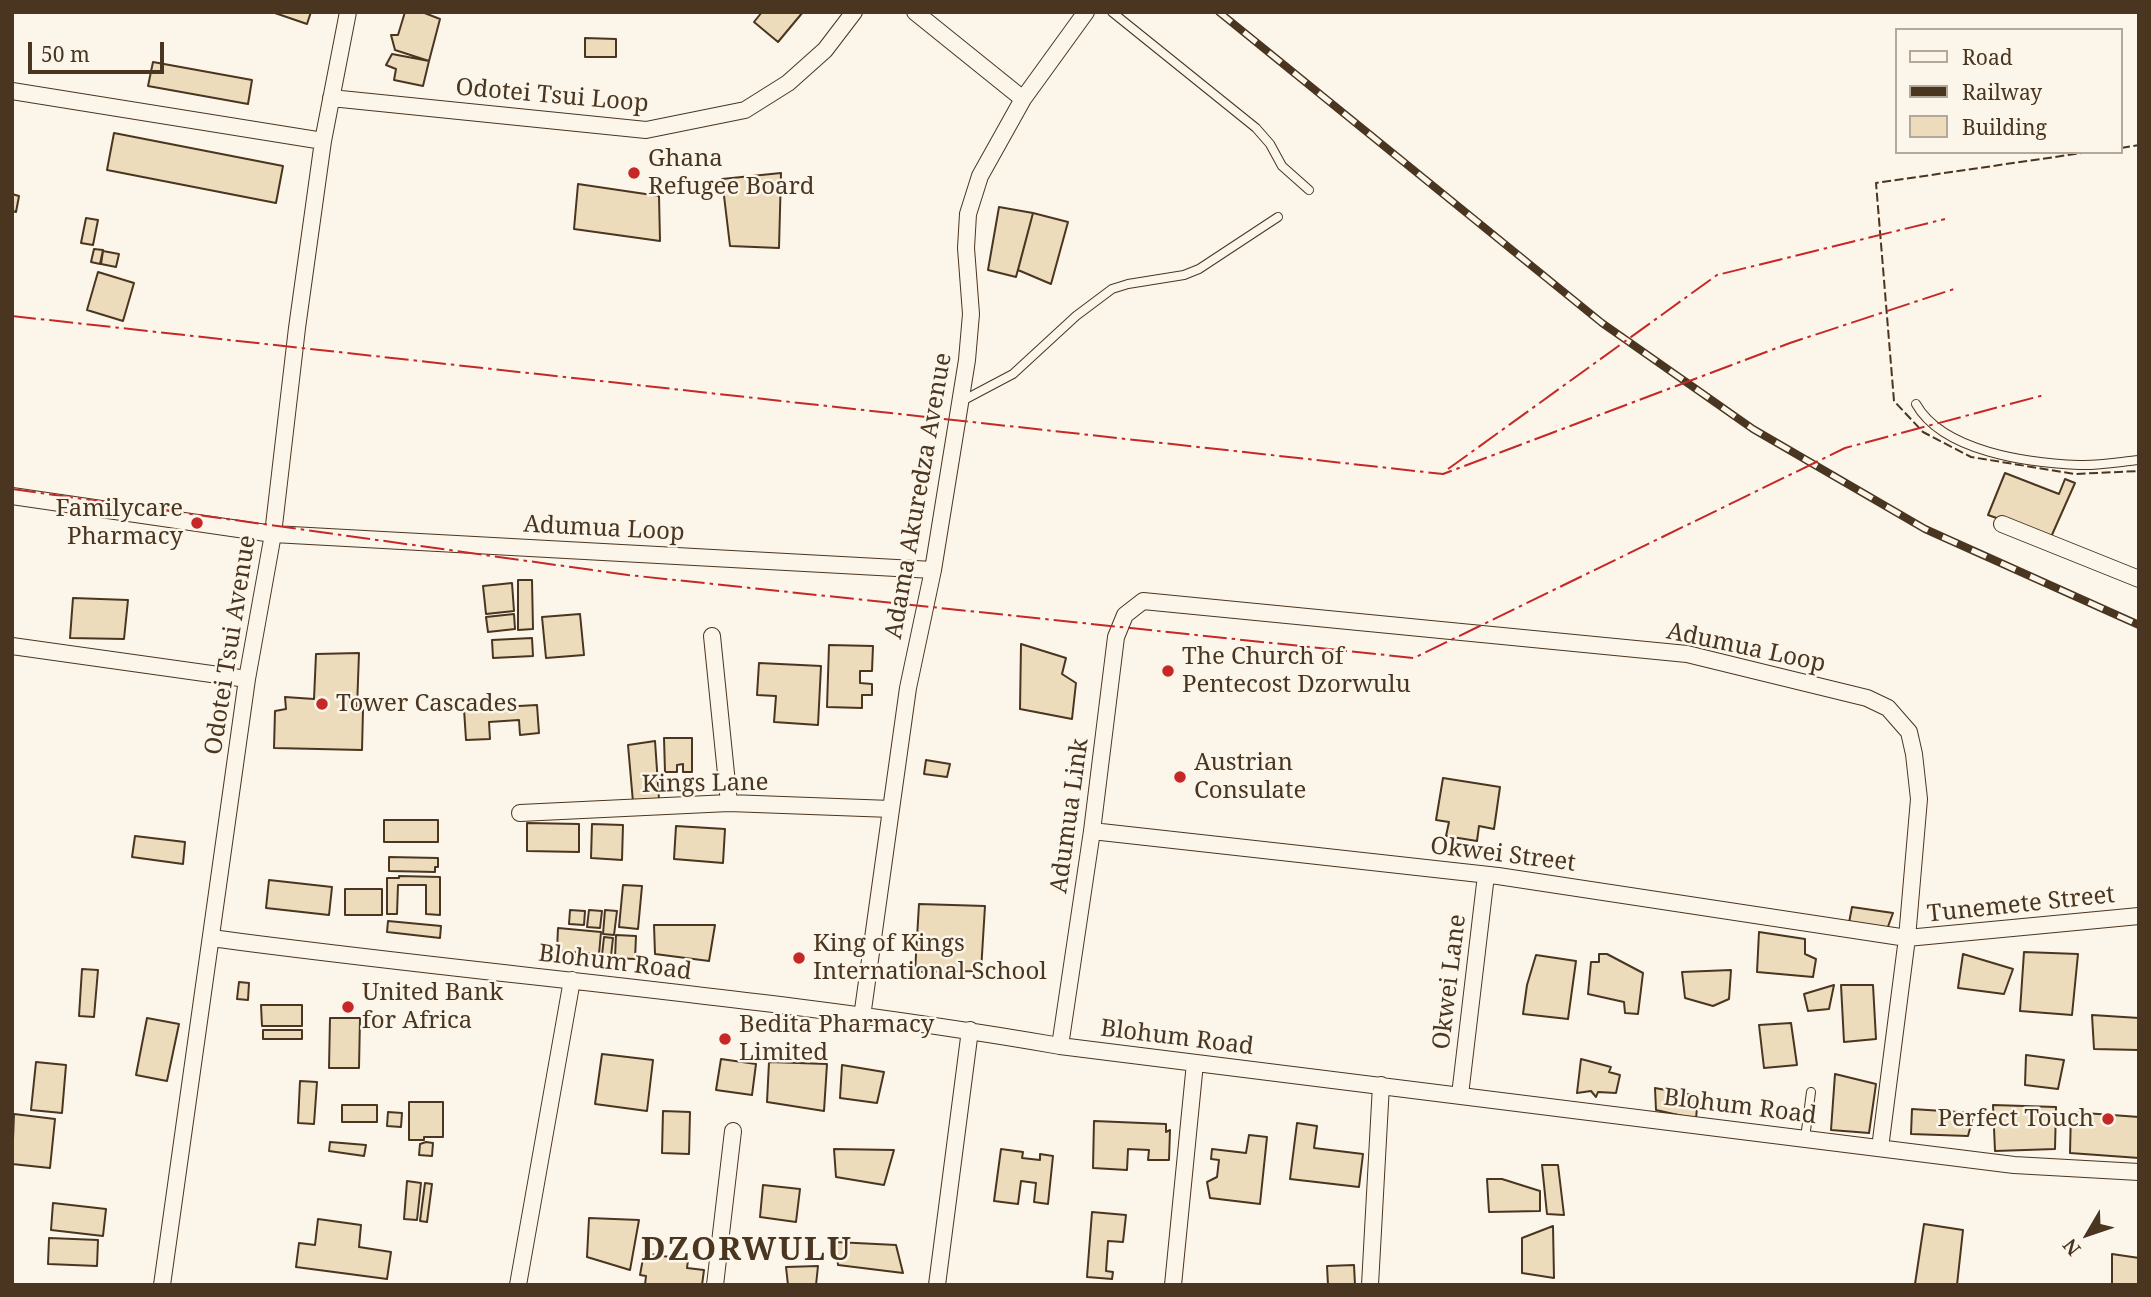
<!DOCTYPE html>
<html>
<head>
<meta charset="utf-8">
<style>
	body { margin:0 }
	#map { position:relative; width:2151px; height:1297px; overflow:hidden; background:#fbf6e9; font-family:"Noto Serif",serif }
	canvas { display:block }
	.frame { position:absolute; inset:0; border:14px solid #4a3520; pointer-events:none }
	.legend { position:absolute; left:1895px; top:28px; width:228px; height:126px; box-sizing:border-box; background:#fbf6e9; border:2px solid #b4a999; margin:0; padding:9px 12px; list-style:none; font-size:21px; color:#4a3520 }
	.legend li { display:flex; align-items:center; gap:14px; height:35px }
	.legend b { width:35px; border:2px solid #b4a999 }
	.north { position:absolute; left:2053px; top:1199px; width:70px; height:70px; -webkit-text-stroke:5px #fbf6e9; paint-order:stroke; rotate:231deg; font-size:19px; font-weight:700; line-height:28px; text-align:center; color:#4a3520 }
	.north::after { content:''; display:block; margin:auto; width:24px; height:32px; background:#4a3520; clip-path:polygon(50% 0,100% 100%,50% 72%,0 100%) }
	.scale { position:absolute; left:28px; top:42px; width:136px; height:32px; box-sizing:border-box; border:4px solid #4a3520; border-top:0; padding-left:9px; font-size:21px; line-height:24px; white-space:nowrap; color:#4a3520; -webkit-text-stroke:5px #fbf6e9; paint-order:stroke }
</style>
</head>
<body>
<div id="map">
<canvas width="2151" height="1297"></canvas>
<div class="frame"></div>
<ul class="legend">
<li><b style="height:9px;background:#fbf6e9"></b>Road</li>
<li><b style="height:9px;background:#4a3520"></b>Railway</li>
<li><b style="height:19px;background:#ecdcbc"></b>Building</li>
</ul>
<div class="north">N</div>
<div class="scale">50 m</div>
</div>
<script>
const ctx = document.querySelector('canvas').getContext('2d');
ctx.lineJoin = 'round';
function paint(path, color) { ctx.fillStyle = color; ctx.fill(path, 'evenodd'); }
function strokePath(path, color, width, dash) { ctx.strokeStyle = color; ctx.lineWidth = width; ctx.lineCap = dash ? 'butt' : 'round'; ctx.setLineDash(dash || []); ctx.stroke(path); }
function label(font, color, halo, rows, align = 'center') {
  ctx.font = font + ' "Noto Serif",serif'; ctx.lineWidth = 5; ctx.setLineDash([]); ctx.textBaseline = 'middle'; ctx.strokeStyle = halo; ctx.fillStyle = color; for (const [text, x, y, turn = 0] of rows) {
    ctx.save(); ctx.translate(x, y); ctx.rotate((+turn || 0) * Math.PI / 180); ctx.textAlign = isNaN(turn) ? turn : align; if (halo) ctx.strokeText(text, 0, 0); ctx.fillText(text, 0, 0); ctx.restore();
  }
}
const building = new Path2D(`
	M272 12H311L307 24Z
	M405 12H422L440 19 429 61 395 50 391 35H398Z
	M762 12H803L778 42 754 22Z
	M585 38 616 39V57H585Z
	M392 54 429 61 423 86 394 80 396 69 386 65Z
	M153 62 252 80 248 104 148 86Z
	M114 133 283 166 276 203 107 170Z
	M781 173 779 248 730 246 722 179Z
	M578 184 659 196 660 241 574 229Z
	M12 194 19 196 16 212 12 211Z
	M999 207 1033 213 1016 277 988 270Z
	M1033 213 1068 222 1051 284 1018 270Z
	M86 218 98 220 93 245 81 243Z
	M94 249 103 250 100 264 91 262Z
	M103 251 119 254 116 267 101 264Z
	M98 272 134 283 123 321 87 310Z
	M2005 473 2059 494 2065 479 2075 483 2051 537 1988 515Z
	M518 580H532L533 629 518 630Z
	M512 583 514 611 486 614 483 586Z
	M73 598 128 600 124 639 70 638Z
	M514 614 515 629 488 632 486 617Z
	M580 614 584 655 546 658 542 617Z
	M532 638 533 656 493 658 492 640Z
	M1021 644 1066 658 1062 674 1076 683 1072 719 1020 709Z
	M829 645 873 646 872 671H860V683L872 684V695H862V708L827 707Z
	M359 653 357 708 363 710 362 750 274 748 275 711 286 709 285 697 314 699 316 654Z
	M759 663 821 666 818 725 774 722 776 696 757 695Z
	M537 705 539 733 520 735 519 720 489 722 490 739 466 740 464 709Z
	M664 738H692V772H683V764L677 765V772H665Z
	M655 741 659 799 633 802 628 745Z
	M926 760 950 764 947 777 924 774Z
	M1443 778 1500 787 1494 829 1479 826 1477 841 1446 836 1449 822 1436 820Z
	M384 820H438V842H384Z
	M527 823 579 824V852L527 851Z
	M592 824 623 825 622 860 591 858Z
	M676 826 725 829 723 863 674 859Z
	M135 836 185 842 183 864 132 857Z
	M389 857 438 858V867H435V872L389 871Z
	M399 876 440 877V915L426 914V885H398L397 914H387V878H399Z
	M269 880 332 887 329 915 266 908Z
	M623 885 642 886 638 929 619 927Z
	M345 889H382V915H345Z
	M919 904 985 906 981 971 915 972Z
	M1852 907 1893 913 1886 932 1848 928Z
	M570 910 585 911 584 925 569 924Z
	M589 910 602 911 600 928 587 927Z
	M605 910 617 911 614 935 603 934Z
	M388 921 441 926 440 938 387 932Z
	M654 925H715L709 961 655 954Z
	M558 928 601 932 599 954 557 951Z
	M1759 932 1805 939V954L1816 959 1813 977 1757 972Z
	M616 935 636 936 635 959 615 958Z
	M604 937 613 938 611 956 602 955Z
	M2024 952 2078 954 2072 1015 2020 1011Z
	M1599 954H1607L1643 973 1638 1014 1625 1013 1624 1002 1588 994 1591 962H1599Z
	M1963 954 2013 969 2004 994 1958 988Z
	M1536 955 1576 961 1568 1019 1523 1014 1527 985Z
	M82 969 98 970 94 1017 79 1016Z
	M1731 970 1729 999 1713 1006 1685 998 1682 972Z
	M239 982 249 983 248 1000 237 999Z
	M1834 985 1829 1009 1808 1011 1804 994Z
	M1841 985H1873L1876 1039 1844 1042Z
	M261 1005H302V1026H262Z
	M2092 1015 2139 1018V1050L2094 1049Z
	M147 1018 179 1024 167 1081 136 1075Z
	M330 1018H360L359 1068H329Z
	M1791 1023 1797 1065 1764 1068 1759 1025Z
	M263 1030H302V1039H263Z
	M602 1054 653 1060 647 1111 595 1104Z
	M2026 1055 2064 1060 2058 1089 2025 1085Z
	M721 1059 756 1064 752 1095 716 1090Z
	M1581 1059 1611 1067 1609 1072 1620 1075 1616 1093 1598 1092 1596 1097 1591 1091 1577 1093Z
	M36 1062 66 1065 62 1113 31 1110Z
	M769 1062 827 1064 824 1111 767 1102Z
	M842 1065 884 1072 877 1103 840 1098Z
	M1835 1074 1876 1084 1869 1133 1831 1130Z
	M300 1081 317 1082 314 1124 298 1123Z
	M1655 1088 1698 1096 1696 1119 1656 1110Z
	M409 1102H443V1137H424V1140H409Z
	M342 1105H377V1122H342Z
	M1993 1105 2056 1107 2055 1149 1995 1151Z
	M1912 1109 1974 1113 1968 1136 1911 1134Z
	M663 1111 690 1112 689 1154 662 1153Z
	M388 1112 402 1113 401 1127 387 1126Z
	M2071 1112 2139 1117V1158L2070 1153Z
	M14 1114 55 1119 50 1168 12 1164Z
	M1094 1121 1166 1124V1132L1170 1130 1169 1160H1148L1149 1150 1128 1149 1127 1170 1093 1168Z
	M1297 1123 1317 1126 1314 1148 1363 1154 1359 1187 1290 1179Z
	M1249 1135 1267 1137 1260 1204 1210 1198 1207 1182 1217 1177 1219 1160 1211 1159 1212 1149 1246 1153Z
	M330 1142 366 1145 364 1156 329 1151Z
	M426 1142 433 1143 432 1156 419 1155 420 1144Z
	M834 1149 894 1150 884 1185 836 1177Z
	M1001 1149 1023 1152 1022 1158 1040 1160V1154L1053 1156 1048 1204 1034 1202 1036 1183 1021 1181 1018 1204 994 1201Z
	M1542 1165H1558L1564 1215 1547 1214Z
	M1487 1179H1502L1540 1191V1211L1489 1212Z
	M407 1181 421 1183 417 1220 404 1219Z
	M425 1183 432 1184 427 1222 420 1221Z
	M763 1185 800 1189 796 1222 760 1217Z
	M53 1203 106 1209 103 1236 51 1230Z
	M1092 1212 1126 1215 1123 1242 1108 1241 1106 1271 1113 1272 1112 1279 1087 1277Z
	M589 1218 639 1220 630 1270 587 1257Z
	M318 1219 361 1225 359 1247 391 1252 387 1279 296 1267 299 1243 315 1245Z
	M1924 1224 1963 1230 1957 1285 1915 1284Z
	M1553 1226 1554 1278 1522 1273V1238Z
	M49 1238 98 1240 97 1266 48 1264Z
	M836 1242 896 1245 903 1273 838 1265Z
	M644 1253 688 1260 687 1268 704 1270 702 1285H645L646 1276 640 1275Z
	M2112 1254 2139 1258V1285H2112Z
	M1354 1265 1355 1285H1328L1327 1266Z
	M818 1266 816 1285H788L786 1267Z`);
paint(building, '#ecdcbc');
strokePath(building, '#4a3520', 2);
const service = new Path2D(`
	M1112 12 1256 128 1270 144 1282 166 1309 190
	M962 401 1013 374 1076 316 1112 289 1128 284 1184 275 1199 269 1278 217
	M1916 404C1943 452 2029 463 2079 465 2098 466 2119 462 2139 460
	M1805 1138 1811 1092`);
const minor = new Path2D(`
	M915 12 1023 99
	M12 91 323 141
	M331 98 646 130 745 110 788 83 825 50 854 12
	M12 496 273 534 933 570
	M2002 524 2139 579
	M712 636 729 803
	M12 646 247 679
	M520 813 729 803 891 809
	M1092 831 1498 876 1907 938 2139 916
	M211 938C493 976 779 997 1060 1046L2014 1165 2139 1172
	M862 1017 908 688 933 570 967 360 971 314 966 248 968 214 980 176 1023 99 1086 12
	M1060 1046 1092 831 1116 637 1125 615 1143 601 1687 654 1867 698 1888 708 1909 732 1914 754 1919 799 1907 938 1880 1148
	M1460 1095 1486 875
	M162 1285 247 679 273 534 297 328 323 141 348 12
	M518 1285 572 980
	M715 1285 733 1131
	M937 1285 970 1030
	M1173 1285 1195 1063
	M1370 1285 1381 1085`);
strokePath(service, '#4a3520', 10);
strokePath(minor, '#4a3520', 18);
strokePath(service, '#fbf6e9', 8);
strokePath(minor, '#fbf6e9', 16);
const rail = new Path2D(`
	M1219 12 1602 323 1753 429 1925 529 2139 625`);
strokePath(rail, '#4a3520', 8);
strokePath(rail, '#fbf6e9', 5, [16]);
strokePath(new Path2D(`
	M2121 148 2139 145
	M2089 152 1876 183 1894 401 1923 432 1971 457 2075 474 2139 471`), '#4a3520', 2, [9, 3.5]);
strokePath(new Path2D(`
	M12 316 1443 474 1790 343 1954 289
	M1448 469 1717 275 1945 219
	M12 489 628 575 1414 658 1845 448 2044 395`), '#c62828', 2, [24, 5, 3.5, 5]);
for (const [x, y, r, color] of [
	[634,173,7,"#c62828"],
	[197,523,7,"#c62828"],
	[1168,671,7,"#c62828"],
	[322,704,7,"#c62828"],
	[1180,777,7,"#c62828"],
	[799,958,7,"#c62828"],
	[348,1007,7,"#c62828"],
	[725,1039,7,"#c62828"],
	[2108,1119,7,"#c62828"]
]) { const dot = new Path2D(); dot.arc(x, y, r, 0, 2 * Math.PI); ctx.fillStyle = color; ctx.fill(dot); strokePath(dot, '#fbf6e9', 2.5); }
label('24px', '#4a3520', '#fbf6e9', [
	["Odotei Tsui Loop",552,96,5],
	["Adama Akuredza Avenue",919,496,-80],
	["Adumua Loop",604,529,3],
	["Odotei Tsui Avenue",231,645,-81],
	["Adumua Loop",1746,648,12],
	["Kings Lane",705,784,-1],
	["Adumua Link",1070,816,-82],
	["Okwei Street",1503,855,7],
	["Tunemete Street",2021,905,-6],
	["Blohum Road",615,963,7],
	["Okwei Lane",1450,982,-83],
	["Blohum Road",1177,1038,7],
	["Blohum Road",1740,1107,7]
]);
label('24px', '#4a3520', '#fbf6e9', [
	["Ghana",648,159],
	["Refugee Board",648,187],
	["Familycare",183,509,"right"],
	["Pharmacy",183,537,"right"],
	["The Church of",1182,657],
	["Pentecost Dzorwulu",1182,685],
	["Tower Cascades",336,704],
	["Austrian",1194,763],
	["Consulate",1194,791],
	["King of Kings",813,944],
	["International School",813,972],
	["United Bank",362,993],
	["for Africa",362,1021],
	["Bedita Pharmacy",739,1025],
	["Limited",739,1053],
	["Perfect Touch",2094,1119,"right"]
], 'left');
ctx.letterSpacing = '2px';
label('bold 32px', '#4a3520', '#fbf6e9', [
	["DZORWULU",747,1251]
]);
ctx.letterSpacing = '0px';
</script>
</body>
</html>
